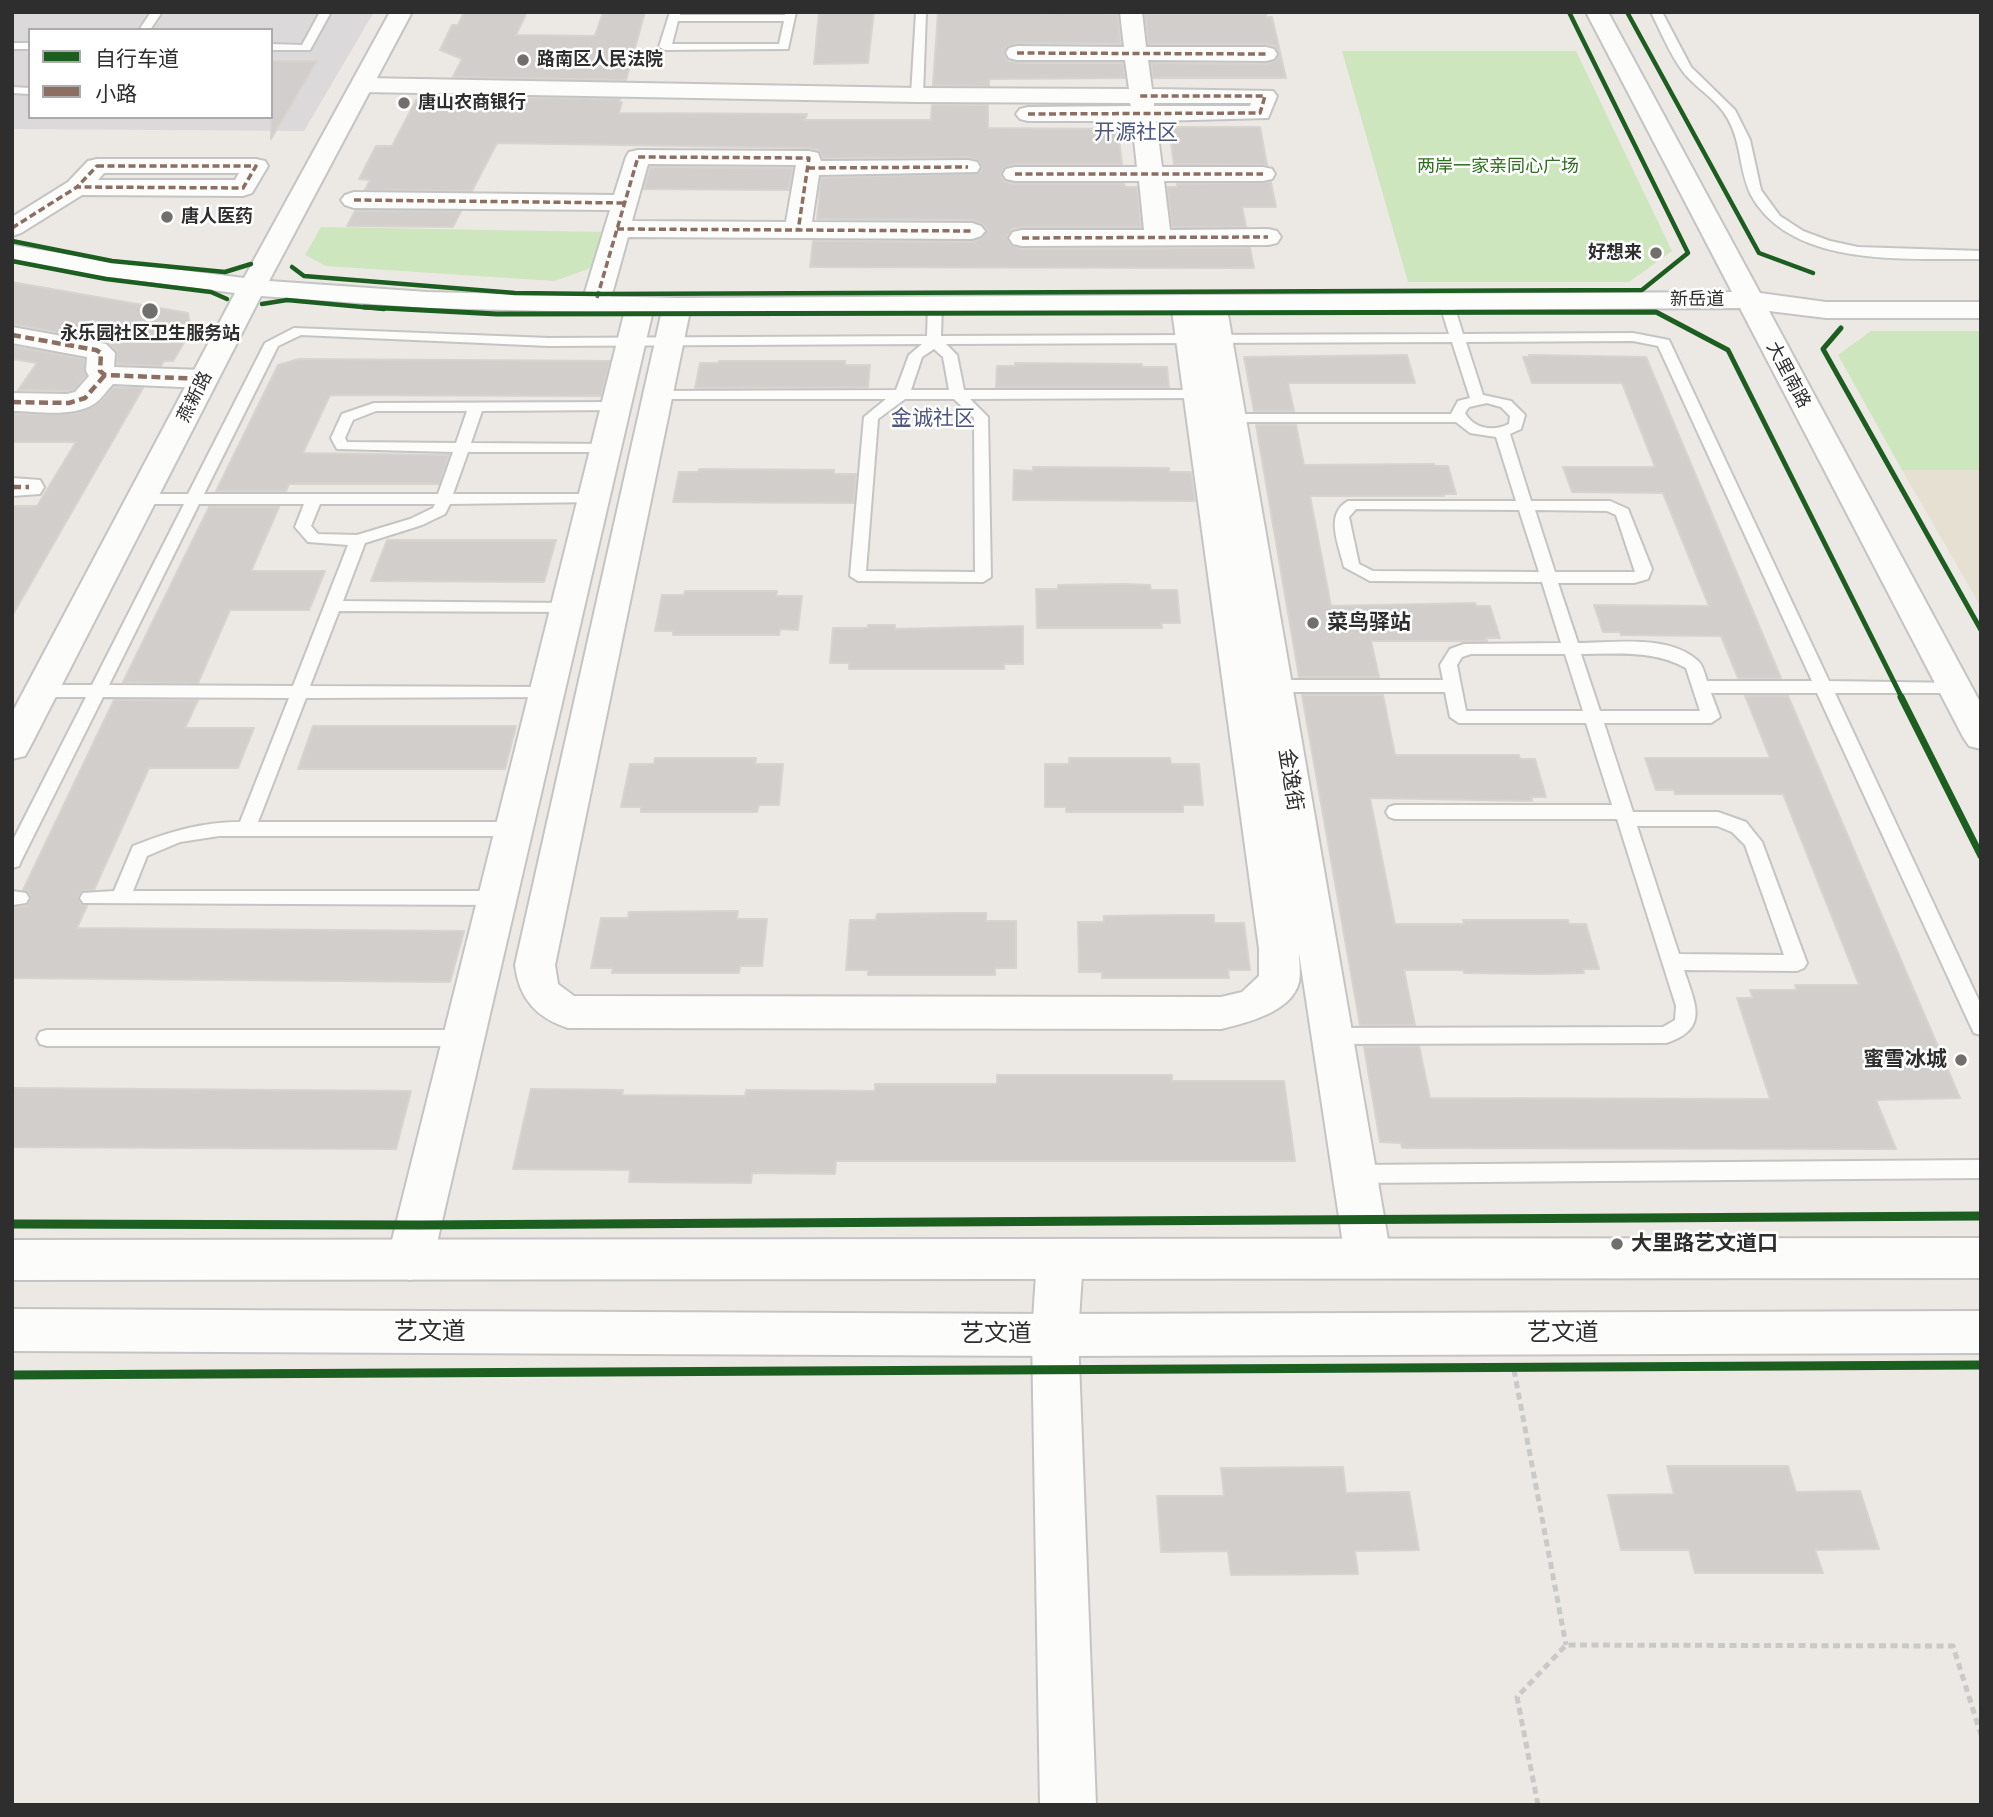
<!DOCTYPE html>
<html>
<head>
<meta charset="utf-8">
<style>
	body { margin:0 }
	#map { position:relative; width:1993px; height:1817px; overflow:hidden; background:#ece8e4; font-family:"PT Sans Narrow","Noto Sans SC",sans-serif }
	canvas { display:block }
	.frame { position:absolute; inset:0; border:14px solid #2e2e2e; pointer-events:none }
	.legend { position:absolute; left:28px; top:28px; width:245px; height:91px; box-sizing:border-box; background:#fff; border:2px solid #ababab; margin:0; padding:9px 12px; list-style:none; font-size:21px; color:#2e2e2e }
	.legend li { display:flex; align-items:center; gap:14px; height:35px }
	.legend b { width:35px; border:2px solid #ababab }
</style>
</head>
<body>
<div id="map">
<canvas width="1993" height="1817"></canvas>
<div class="frame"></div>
<ul class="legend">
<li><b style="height:9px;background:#1b5e20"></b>自行车道</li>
<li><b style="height:9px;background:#8d6e63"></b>小路</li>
</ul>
</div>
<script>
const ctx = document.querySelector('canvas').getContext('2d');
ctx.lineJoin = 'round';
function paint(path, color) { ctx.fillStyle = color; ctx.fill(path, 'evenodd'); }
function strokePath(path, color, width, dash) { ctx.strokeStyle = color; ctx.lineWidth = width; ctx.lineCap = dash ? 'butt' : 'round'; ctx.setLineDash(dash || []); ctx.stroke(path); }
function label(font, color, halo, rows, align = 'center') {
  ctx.font = font + ' "PT Sans Narrow","Noto Sans SC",sans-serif'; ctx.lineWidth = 5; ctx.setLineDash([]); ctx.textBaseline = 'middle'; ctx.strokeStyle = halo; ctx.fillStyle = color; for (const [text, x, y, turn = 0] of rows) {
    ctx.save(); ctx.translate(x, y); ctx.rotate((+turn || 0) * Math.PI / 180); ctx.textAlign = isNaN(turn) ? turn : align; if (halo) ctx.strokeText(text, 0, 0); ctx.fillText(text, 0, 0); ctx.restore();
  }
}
paint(new Path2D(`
	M12 12H374L304 131 12 129ZM30 30H271V117H30Z`), '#dcd9db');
paint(new Path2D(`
	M1902 470H1981V607Z`), '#e6e0d3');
paint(new Path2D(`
	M1342 51H1576L1672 251 1629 282H1408Z
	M321 227 606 232 597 266 554 281 326 266 305 255Z
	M1871 331H1981V470H1902L1838 355Z`), '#cee6be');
const building = new Path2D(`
	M464 12H527L516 35 595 36 603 12H645L626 80 453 77 462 59 440 50 452 25H458Z
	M819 12H874L868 63 814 64Z
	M938 12 1118 14 1121 44 1017 43 1007 47 1004 54 1008 61 1017 63H1123L1125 78 989 79V86L933 85Z
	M1145 14H1266L1267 17H1272L1286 78H1153L1151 63 1266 64 1276 60 1279 53 1275 46 1266 44H1148Z
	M271 61H317L271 139Z
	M445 96 620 99 619 102H622L619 113 807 114 805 120H931L932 105H988V128L1118 129 1122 164H1015L1004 168 1001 175 1005 182 1015 184H1124L1125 187H1137L1141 227H1021L1012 229 1007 237 1011 245 1022 249 1250 248 1254 268 810 267 813 241 972 242 982 238 987 229 982 224 972 220 817 219 821 178 979 173 982 168 979 161 968 157 823 158 819 150 809 148 497 143 472 191 365 190 370 180 359 179 376 146H392L416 100H443Z
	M1178 127H1260L1267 165 1174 164 1169 129Z
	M650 167 793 168 789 190 644 189Z
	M1271 182 1276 207H1242L1246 227H1172L1167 187H1177V184Z
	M355 211H461L453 227 347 226Z
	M12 282 188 313 191 331 173 361H164L161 366 117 364V351L106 341 12 324Z
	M12 346 84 359 86 376 74 390 67 391 18 390 37 363 12 359Z
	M1407 355 1415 383H1288L1294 411H1254L1244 357Z
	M1529 355 1646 357 1781 678H1738L1721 636 1621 635 1620 632H1603L1594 605 1709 606 1663 493 1572 492 1563 467H1655L1622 383H1532L1523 357H1529Z
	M299 359 610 361 601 396 330 395 303 453 449 455 439 484H289L286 491H216L278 365Z
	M719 361H845V365H870L868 387 695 388 700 363H718Z
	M1015 363 1142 364V367H1167L1169 387H996L997 366H1015Z
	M114 387 143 388 12 616V506H37L76 442H12V414H76L98 404Z
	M1256 425H1296L1304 465 1434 464 1435 466H1448L1456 494H1443L1444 496H1310L1331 606 1475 603 1476 606H1490L1500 638H1486L1487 641H1371L1379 677H1299Z
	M1033 467 1169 468V472H1191L1195 501 1013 500 1014 470 1033 471Z
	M699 469 834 470V474H856L854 503 673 502 679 472H698Z
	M209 507H279L251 571H325L309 610H230L198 683 123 682Z
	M387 540H556L544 582 371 581Z
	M1124 584 1150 585 1151 590H1177L1180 623H1161L1162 628H1037L1036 589H1058V585Z
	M685 591H777L776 596H802L798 630 780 629 779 635H673V631H655L662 595H684Z
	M868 625H895V629L1023 626V664H1004V669H849V663H830L833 628H868Z
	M1302 695H1383L1395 755H1519L1520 759H1535L1546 797H1531L1532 801 1370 798 1395 924H1464L1463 920H1568L1569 924H1586L1599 969H1583L1584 973 1539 974 1464 973 1463 970H1404L1415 1025H1360Z
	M1745 696H1788L1960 1098 1876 1100 1896 1149 1402 1148 1401 1143 1380 1142 1364 1047 1419 1046 1430 1098 1770 1099 1737 998H1753L1750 990H1797L1795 985H1859L1783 794H1675L1674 790H1656L1645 758H1770Z
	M114 700H198L185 728H254L238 768H149L94 890H83L78 897 81 904 87 906 77 928 464 931 450 982 12 978V912L14 907 26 906 31 899 28 892 23 890Z
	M313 726H516L505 769H298Z
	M655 758H756L755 764H783L779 805H759L757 812H641V807H621L630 764H654Z
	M1069 758H1170L1171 764H1199L1203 805H1183V812H1066V807H1045V764H1069Z
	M738 911 737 919H767L762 966H740L739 973H612L613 968H591L601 918H628L629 912Z
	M954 913H986V921H1016V968H995V975H868V970H846L850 920H876L877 914Z
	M1182 915H1214V923H1244L1250 970H1228L1229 978H1102V972H1079L1078 922H1104V916Z
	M997 1075H1172V1081H1284L1295 1161H836L835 1174 752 1173 751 1183 629 1182 630 1170 513 1169 531 1089 623 1090 622 1095 745 1096 746 1090 875 1091V1084H997Z
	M12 1088 411 1091 396 1149 12 1147Z
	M1667 1466H1788L1796 1492 1860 1491 1879 1549 1815 1550 1823 1573H1695L1689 1550H1621L1608 1495 1674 1494Z
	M1343 1467 1346 1493 1409 1492 1419 1550 1355 1551 1358 1574 1231 1575 1228 1551 1161 1552 1157 1496H1224L1221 1468Z`);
paint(building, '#d1cecb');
strokePath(building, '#d7d4d0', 2);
const lane = new Path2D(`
	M151 12H162L150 30H139Z
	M320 12H331L310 50H271V44L302 45Z
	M670 12H680V15H785L786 12H796L788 49 665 50 659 47ZM678 21H784L779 44H672Z
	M916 12H926L923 95 917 98 911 95Z
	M1651 12H1662L1691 67 1735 110 1750 140 1761 190 1780 216 1803 231 1830 241 1858 247 1981 251V259C1909 258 1791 269 1751 195 1739 171 1742 144 1728 119 1717 99 1698 90 1684 73 1670 55 1661 32 1651 12Z
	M12 43H30V49H12Z
	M12 87 30 88V94L12 93Z
	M1446 298 1453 302 1463 334 1633 333 1669 340 1829 681 1960 683 1963 687 1960 691 1954 693H1835L1981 1005V1035L1974 1033 1971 1027 1817 693H1711L1720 717 1711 723H1604L1633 812H1718L1746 822 1762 842 1807 963 1804 968 1797 971 1684 970C1695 1004 1710 1029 1666 1043L1332 1044 1325 1042 1322 1036 1325 1030 1332 1028 1663 1027 1675 1020 1676 1006 1617 819H1395L1389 817 1386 812 1389 807 1395 805H1612L1586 723H1459L1450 717 1445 692H1275L1266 686 1275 680H1443L1440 665 1450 649 1464 644 1561 643 1542 582 1370 581 1344 567C1339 545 1324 514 1348 501H1516L1496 437 1470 433 1456 422H1231L1224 418 1231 414H1451L1458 401 1470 398 1452 342 946 344 957 355 964 390H1198L1205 394 1198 398 970 399 988 417 991 577 983 582 858 581 850 576 864 417 886 399H658L651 395 658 391 896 390 909 355 922 344 549 346 301 335 278 346 204 494H438L453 452 337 449 331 438 342 414 374 403 617 402 624 406 617 410 482 411 471 443 606 444 613 448 606 452H468L453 494H594L599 496 602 499 599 502 450 504 445 514 422 525 365 543 343 601 567 603 573 604 575 608 573 612 339 611 310 686 547 687 553 689 556 693 553 697 306 698 258 822H514L521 824 523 829 521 834 514 836H219L180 842 147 856 133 891H497L504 893 507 898 504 903 497 905 83 903 80 898 83 893 114 891 133 846C169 832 201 822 240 822L289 698 103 697 21 861 19 866 12 868V842L86 697H42L33 691 42 685H92L184 504H141L133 499 141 494H188L265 343 294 328 549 338 927 336 928 305 935 301 942 305 941 336 1449 334 1439 302ZM1633 341 1658 346 1812 681H1707C1705 675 1703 665 1698 661 1669 634 1614 643 1578 643L1558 583H1634L1648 579 1652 569 1628 509 1610 501H1531L1510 434 1521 429 1525 415 1511 401 1483 395 1466 342ZM934 349 943 357 949 390H911L922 357ZM905 399H954L974 418 975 572 866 571 878 419ZM1487 403 1501 407 1510 416 1509 424C1493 432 1474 429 1465 413L1469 407ZM376 411H467L456 443 347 442 345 438 353 420ZM199 504H304L295 527 308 542 348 545 293 686 109 685ZM320 504H435L433 508 410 519 357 535 318 534 311 526ZM1356 509 1519 510 1539 572 1373 571 1359 564 1349 517ZM1535 510 1607 511 1616 515 1635 572H1555ZM1471 654H1565L1583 711H1466L1457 665 1462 657ZM1581 654C1618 654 1653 650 1686 668L1700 711H1600ZM1637 826H1717L1732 832 1745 845 1784 955 1679 954Z
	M12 891 26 893 29 898 26 903 12 905Z
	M47 1030H464L471 1032 474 1038 471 1044 464 1046H47L40 1044 37 1038 40 1032Z
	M1981 1160V1178L1355 1183 1347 1181 1344 1174 1347 1167 1355 1165Z`);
const street = new Path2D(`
	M1120 12H1142L1146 47H1266L1274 49 1277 54 1274 59 1266 61 1148 60 1152 89 1273 91 1277 96 1268 118 1156 121 1162 167H1263L1272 169 1275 174 1272 179 1263 181H1164L1170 230 1268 229 1277 231 1281 237 1277 243 1268 245 1022 246 1013 244 1009 238 1013 232 1022 230H1144L1139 181H1015L1006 179 1003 174 1006 169 1015 167H1137L1132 121H1028L1020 119 1016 114 1020 109 1028 107 1131 106 1130 103 917 102 363 92 355 90 351 85 355 80 363 78 917 88 1129 89 1125 60H1017L1009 58 1006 53 1009 48 1017 46 1124 47ZM1154 103H1251L1250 106H1154Z
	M638 150 809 151 818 153 821 161 968 160 977 162 980 167 977 172 819 175 812 222 972 223 981 226 985 231 981 236 972 239 628 237 609 305 605 311 595 313 585 311 581 305 610 210 354 208 345 205 341 200 345 195 354 192 614 195 626 157 629 152ZM648 164 796 165 786 222 632 221Z
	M97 159H256L265 161 268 166 252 193 243 196 82 195 21 233 12 236V217L68 182 88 161ZM104 173H239L235 180H98Z
	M1185 295 1195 297 1198 303 1202 297 1212 295 1222 297 1226 303 1391 1257 1384 1271 1368 1277 1352 1271 1345 1257 1299 953C1299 962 1301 973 1299 982 1292 1012 1246 1023 1221 1029L568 1028C537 1018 519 999 515 965L663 306 667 300 677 298 687 300 691 306 555 965 558 984 574 996 1221 997 1242 992 1259 976V949L1171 303 1175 297Z
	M640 298 650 300 654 306 433 1260 426 1274 410 1280 394 1274 387 1260 626 306 630 300Z
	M12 327 106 344 115 353 114 367 204 370 214 373 218 379 214 385 204 388 113 384C107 390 101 400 94 404 72 418 37 411 12 411V393L67 394 75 392 89 376 86 371 87 357 12 343Z
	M12 478 40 480 44 487 40 494 12 496Z
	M1060 1239 1076 1245 1083 1259 1078 1335 1096 1805H1040L1032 1335 1037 1259 1044 1245Z`);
const secondary = new Path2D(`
	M390 12H412L269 281 427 292 677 298 1732 292 1586 12H1608L1760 293 1826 302H1981V318H1826L1769 311 1981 704V749L1969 746 1963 737 1740 308 677 314 427 308 261 296 30 747 25 756 12 759V713L235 293 94 275 12 261V245L94 259 244 278Z
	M1981 1238V1278L12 1280V1240Z
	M12 1309 1055 1314 1981 1311V1353L1055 1356 12 1351Z`);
strokePath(lane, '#c5c4c5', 4);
strokePath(street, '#c5c4c5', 4);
strokePath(secondary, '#c5c4c5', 4);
strokePath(new Path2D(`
	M1514 1370 1566 1645
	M1538 1805 1517 1697 1566 1645 1953 1646 1981 1735`), '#c9c9c8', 5, [7, 4.5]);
paint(lane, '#fcfcfb');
paint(street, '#fcfcfb');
paint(secondary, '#fcfcfb');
strokePath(new Path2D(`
	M1017 53 1266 54
	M1028 114 1260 113 1265 96H1140
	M97 166H256L243 188 77 187Z
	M808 168 968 167
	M1015 174H1263
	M354 200 625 203
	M12 228 77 187
	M617 229 972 231
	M1022 238 1268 237
	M597 298 638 157 809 158 798 231`), '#8d6e63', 3.5, [7, 3.5]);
strokePath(new Path2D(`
	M12 335 96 350 101 353 100 371 105 375 204 379
	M12 402 69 403 85 398 105 375
	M12 487H29`), '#8d6e63', 4.5, [9, 4.5]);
strokePath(new Path2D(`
	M1627 12 1759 253 1813 273
	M12 241 112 261 225 272 251 264
	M12 261 106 279 211 292 227 299
	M292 267 304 276 515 293 598 294 1642 290 1688 253 1569 12
	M262 304 287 300 384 309`), '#1b5e20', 4.5);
strokePath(new Path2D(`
	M364 307 497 314 1656 312 1728 350 1902 698
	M1841 328 1823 349 1981 630`), '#1b5e20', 5);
strokePath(new Path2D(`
	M1901 697 1981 856`), '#1b5e20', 7);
strokePath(new Path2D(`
	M12 1224 419 1225 1981 1216
	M12 1375 1981 1365`), '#1b5e20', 9);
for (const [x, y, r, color] of [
	[523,60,7,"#706f6e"],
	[404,103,7,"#706f6e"],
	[167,217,7,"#706f6e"],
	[1656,253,7,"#706f6e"],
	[150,311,9,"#706f6e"],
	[1313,623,7,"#706f6e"],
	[1961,1060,7,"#706f6e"],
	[1617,1244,7,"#706f6e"]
]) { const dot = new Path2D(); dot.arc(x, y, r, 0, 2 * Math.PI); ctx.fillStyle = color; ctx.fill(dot); strokePath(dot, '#fff', 2.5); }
label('bold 18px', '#2e2e2e', '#fff', [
	["路南区人民法院",537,60],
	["唐山农商银行",418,103],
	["唐人医药",181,217],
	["好想来",1642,253,"right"],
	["永乐园社区卫生服务站",150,334,"center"]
], 'left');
label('18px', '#2c6e1b', '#fff', [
	["两岸一家亲同心广场",1498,167]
]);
label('18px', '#2e2e2e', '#fff', [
	["新岳道",1697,300],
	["大里南路",1788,375,62],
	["燕新路",195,397,-63]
]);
label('21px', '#4d5680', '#fff', [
	["开源社区",1136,133],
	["金诚社区",933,419]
]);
label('bold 21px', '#2e2e2e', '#fff', [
	["菜鸟驿站",1327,623],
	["蜜雪冰城",1947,1060,"right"],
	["大里路艺文道口",1631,1244]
], 'left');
label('21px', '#2e2e2e', '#fff', [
	["金逸街",1290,780,81]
]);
label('24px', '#2e2e2e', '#fff', [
	["艺文道",430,1332],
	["艺文道",1563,1333],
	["艺文道",996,1334]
]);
</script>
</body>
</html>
